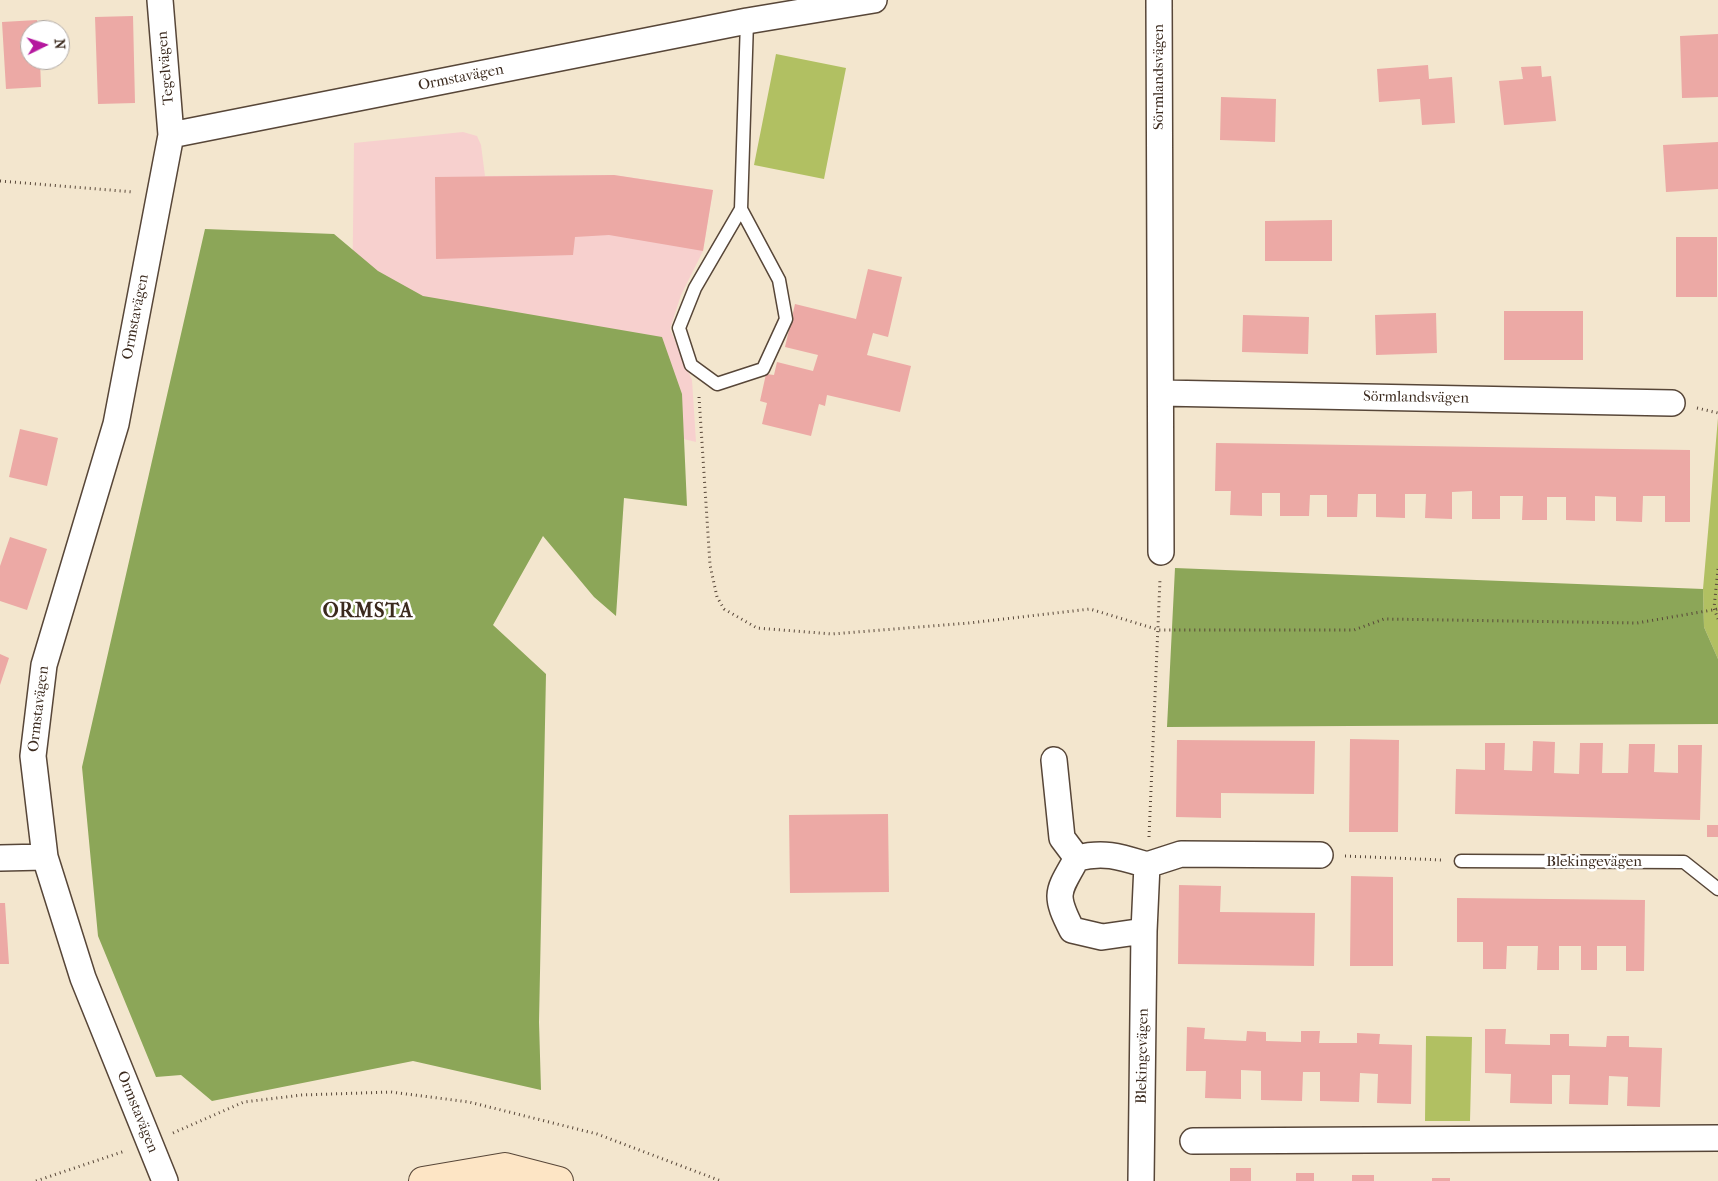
<!DOCTYPE html>
<html>
<head>
<meta charset="utf-8">
<style>
	body { margin:0 }
	#map { position:relative; width:1718px; height:1181px; overflow:hidden; background:#f3e6ce; font-family:"IM FELL French Canon",serif }
	canvas { display:block }
	.north { position:absolute; left:20px; top:20px; width:50px; height:50px; box-sizing:border-box; background:#fff; border:1px solid #b1aaa5; border-radius:50%; rotate:86deg; font-size:14px; font-weight:700; line-height:20px; text-align:center; color:#3b2a1e }
	.north::after { content:''; display:block; margin:auto; width:18px; height:22px; background:#b5179e; clip-path:polygon(50% 0,100% 100%,50% 72%,0 100%) }
</style>
</head>
<body>
<div id="map">
<canvas width="1718" height="1181"></canvas>
<div class="north">N</div>
</div>
<script>
const ctx = document.querySelector('canvas').getContext('2d');
ctx.lineJoin = 'round';
function paint(path, color) { ctx.fillStyle = color; ctx.fill(path, 'evenodd'); }
function strokePath(path, color, width, dash) { ctx.strokeStyle = color; ctx.lineWidth = width; ctx.lineCap = dash ? 'butt' : 'round'; ctx.setLineDash(dash || []); ctx.stroke(path); }
function label(font, color, halo, rows, align = 'center') {
  ctx.font = font + ' "IM FELL French Canon",serif'; ctx.lineWidth = 5; ctx.setLineDash([]); ctx.textBaseline = 'middle'; ctx.strokeStyle = halo; ctx.fillStyle = color; for (const [text, x, y, turn = 0] of rows) {
    ctx.save(); ctx.translate(x, y); ctx.rotate((+turn || 0) * Math.PI / 180); ctx.textAlign = isNaN(turn) ? turn : align; if (halo) ctx.strokeText(text, 0, 0); ctx.fillText(text, 0, 0); ctx.restore();
  }
}
paint(new Path2D(`
	M463 132 477 136 481 145 485 176 614 175 713 190 703 251 681 295 670 329 692 380 696 442 408 372 352 314 354 143Z`), '#f7d0ce');
paint(new Path2D(`
	M776 54 846 68 824 179 754 165Z
	M1718 418V659L1704 627 1703 589Z
	M1426 1036 1472 1037 1470 1121H1425Z`), '#b1c062');
paint(new Path2D(`
	M205 229 334 234 378 271 423 296 662 337 682 394 687 506 624 498 616 616 594 597 543 536 493 625 546 674 539 1022 541 1090 413 1061 212 1101 181 1075 156 1077 98 936 82 767Z
	M1175 568 1703 589 1704 627 1718 659V724L1167 727Z`), '#8ca658');
paint(new Path2D(`
	M133 16 135 103 98 104 95 17Z
	M37 20 38 30H30V60H40L41 87 6 89 2 22Z
	M1718 34V97L1682 98 1680 36Z
	M1428 65 1429 79 1452 77 1455 123 1422 125 1420 99 1379 102 1377 69Z
	M1541 66 1542 77 1551 76 1556 121 1504 125 1499 81 1523 79 1521 67Z
	M1221 97 1276 99 1275 142 1220 140Z
	M1718 142V189L1666 192 1663 145Z
	M614 175 713 190 703 251 609 235 575 237 573 255 436 259 435 177Z
	M1332 220V261H1265V221Z
	M1676 237H1717V297H1676Z
	M868 269 902 277 888 337 873 333 867 355 911 366 900 412 827 395 825 406 819 404 811 436 762 424 767 403 760 401 766 374 774 375 777 362 813 371 818 355 785 347 795 304 856 319Z
	M1504 311H1583V360H1504Z
	M1436 313 1437 353 1376 355 1375 315Z
	M1243 315 1309 317 1308 354 1242 352Z
	M20 429 58 438 47 486 9 477Z
	M1216 443 1690 450V522H1665V496H1643L1642 522 1616 521V497L1595 496V521L1566 520V497H1547V520H1522L1523 496H1500V519H1472V491L1452 492V519L1425 518 1426 494H1405V518L1376 517V494H1358L1357 517H1327V495H1310L1309 516H1280V493H1262V516L1230 515 1231 491H1215Z
	M10 537 47 549 27 610 0 601V566Z
	M0 654 9 658 0 685Z
	M1350 739 1399 740 1398 832H1349Z
	M1177 740 1315 741 1314 794 1221 793V818L1176 817Z
	M1533 741 1555 742 1554 773 1579 774 1580 743H1603L1602 773H1628L1629 744H1655L1654 772 1678 773V745H1702L1700 820 1455 814 1456 769 1485 770V743H1505L1504 770 1532 771Z
	M888 814 889 892 790 893 789 815Z
	M1707 825H1718V837H1707Z
	M1351 876 1393 877V966H1350Z
	M1179 885 1221 886 1220 912 1315 913 1314 966 1178 964Z
	M1457 898 1645 900 1644 971H1626V946H1597V970H1581V946H1559V970H1537L1538 946H1507L1506 969H1483V942H1457Z
	M0 903H5L9 964H0Z
	M1187 1027 1205 1028 1204 1039 1246 1041 1247 1031 1266 1032V1041L1301 1042V1031H1320L1319 1043H1357V1033L1380 1034 1379 1044 1412 1045 1411 1104 1377 1103 1378 1074 1360 1073 1359 1102 1320 1101V1072H1303L1302 1101 1261 1100V1071L1241 1070V1099L1205 1098 1206 1071H1186Z
	M1485 1029H1506L1505 1044 1550 1045V1034H1569V1046L1606 1047 1607 1036H1629V1047L1662 1048 1660 1107 1627 1106 1628 1077 1609 1076 1608 1105 1569 1104 1570 1075H1552V1104L1510 1103 1511 1074 1485 1073Z
	M1230 1168H1251V1181H1230Z
	M1296 1173H1314V1181H1296Z
	M1352 1175H1374V1181H1352Z
	M1432 1178H1450V1181H1432Z`), '#eca9a5');
const service = new Path2D(`
	M741 209 695 288 679 328 691 365 717 384 763 369 786 319 779 280 741 209 747 21
	M1461 861 1684 862 1718 889`);
const minor = new Path2D(`
	M160 0 171 135 116 424 44 665 33 756 45 857 83 978 165 1181
	M1159 0 1161 552
	M171 135 747 21 874 0
	M1161 393 1672 403
	M1054 760 1062 838 1077 858
	M0 858 45 857
	M1147 865 1181 854 1320 855
	M1193 1141 1718 1138
	M1141 1181 1144 931 1147 865C1121 857 1105 851 1077 858 1058 892 1053 893 1072 930L1102 937 1144 931`);
const secondary = new Path2D(`
	M423 1181 505 1167 559 1181`);
strokePath(service, '#574638', 15);
strokePath(minor, '#574638', 28);
strokePath(secondary, '#574638', 30);
strokePath(new Path2D(`
	M0 181 134 192
	M699 397 710 565 717 597 724 609 757 628 832 634 969 623 1090 609 1159 630H1354L1384 619 1637 623 1718 609
	M1697 408 1718 413
	M1718 569 1714 608 1718 619
	M1149 837 1160 579
	M1345 856 1441 860
	M173 1133 244 1102 302 1095 391 1092 469 1102 597 1134 721 1181
	M36 1181 125 1151`), '#574638', 3, [1, 4]);
strokePath(service, '#fff', 12);
strokePath(minor, '#fff', 25);
strokePath(secondary, '#fde5c5', 28);
label('15px', '#3b2a1e', '#fff', [
	["Tegelvägen",166,68,-95],
	["Sörmlandsvägen",1159,77,-90],
	["Ormstavägen",461,78,-11],
	["Ormstavägen",136,317,-79],
	["Sörmlandsvägen",1416,398,1],
	["Ormstavägen",39,709,-83],
	["Blekingevägen",1594,862],
	["Blekingevägen",1143,1056,-89],
	["Ormstavägen",137,1112,68]
]);
ctx.letterSpacing = '1px';
label('bold 20px', '#3b2a1e', '#fff', [
	["ORMSTA",368,612]
]);
ctx.letterSpacing = '0px';
</script>
</body>
</html>
